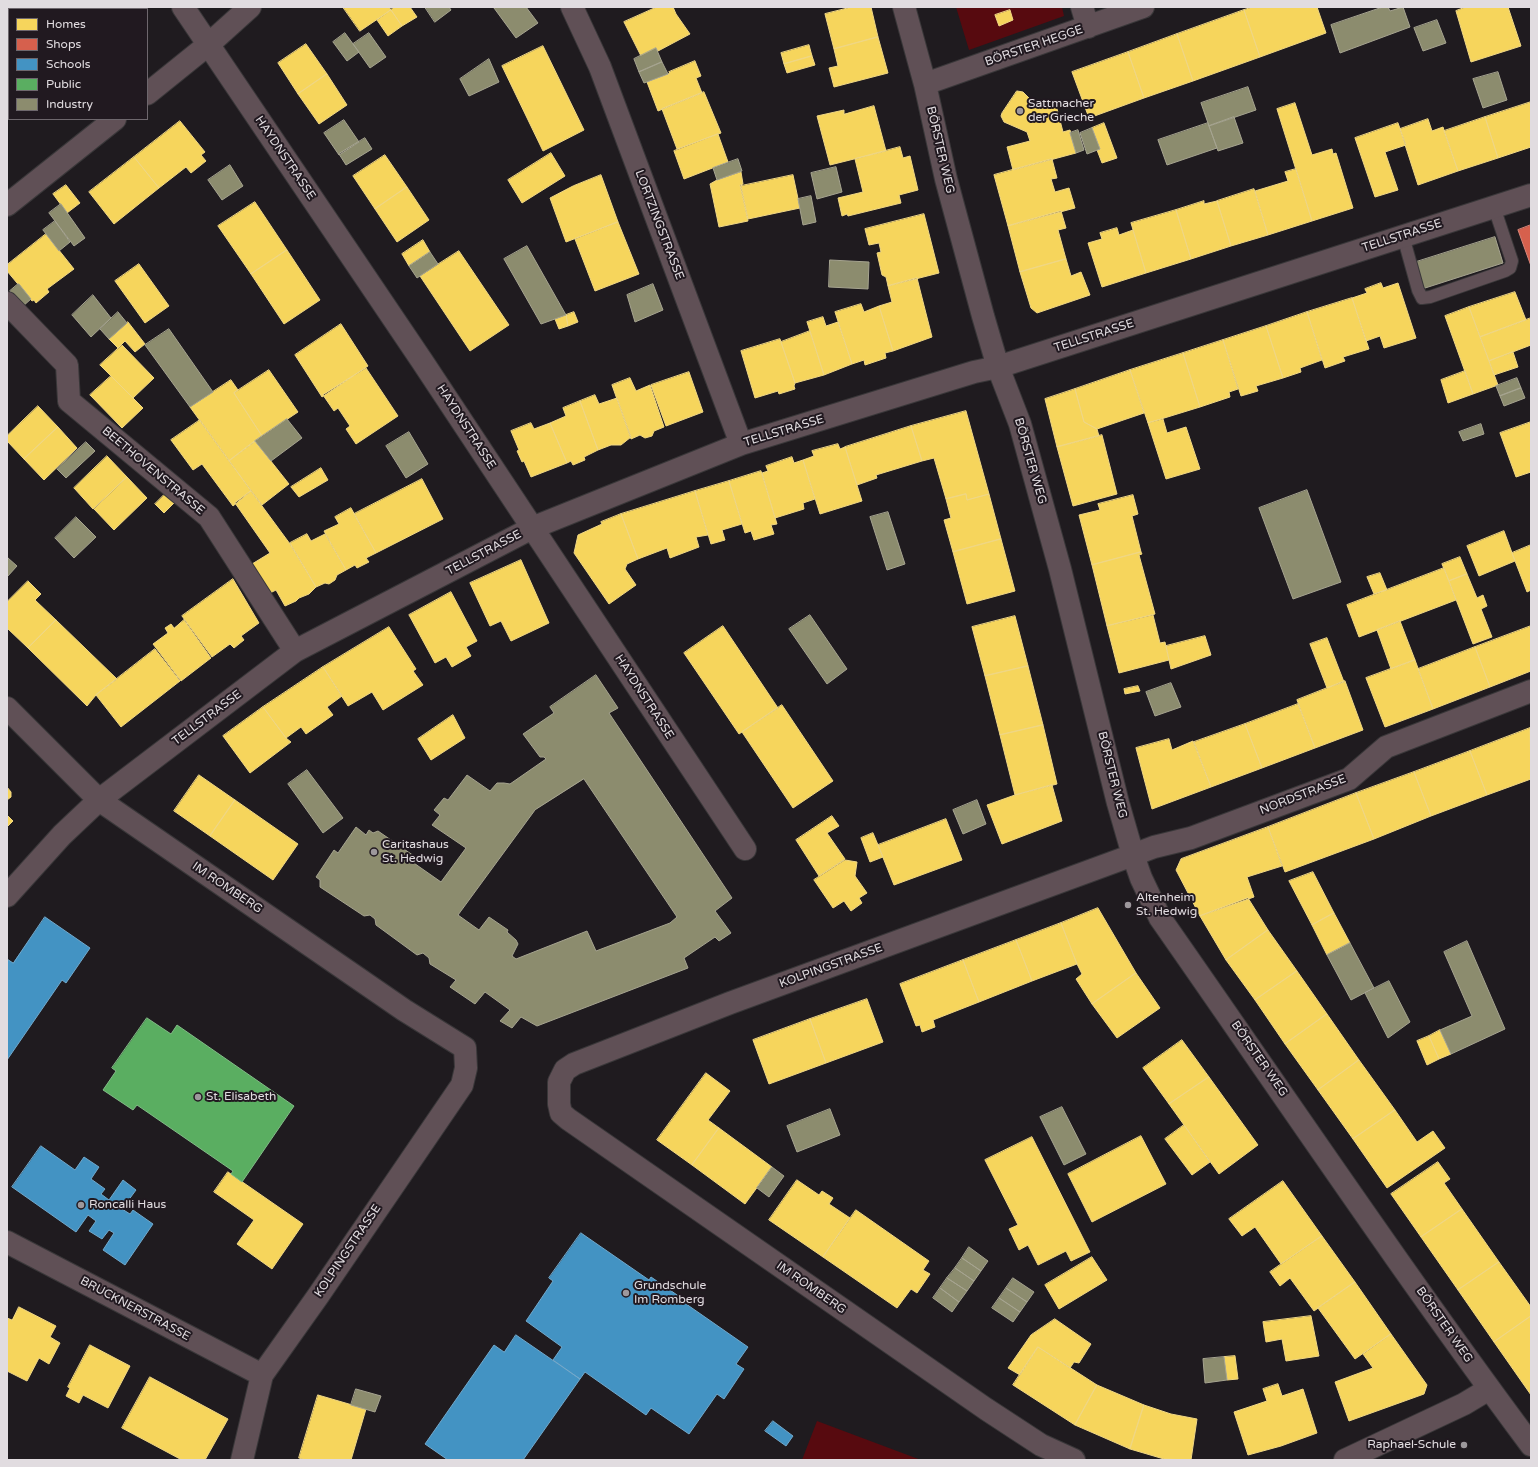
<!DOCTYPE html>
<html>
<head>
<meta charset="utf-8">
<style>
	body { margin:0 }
	#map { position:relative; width:1538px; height:1467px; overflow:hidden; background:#1f1b1f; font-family:"Varela Round",sans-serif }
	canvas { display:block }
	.frame { position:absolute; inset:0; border:8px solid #e1dce0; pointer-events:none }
	.legend { position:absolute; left:8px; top:8px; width:140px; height:112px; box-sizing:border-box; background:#211920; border:1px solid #6e676d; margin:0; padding:5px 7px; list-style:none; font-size:12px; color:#e1dce0 }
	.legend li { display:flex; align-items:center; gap:8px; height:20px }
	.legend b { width:20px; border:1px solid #6e676d }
</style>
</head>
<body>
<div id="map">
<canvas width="1538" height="1467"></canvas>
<div class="frame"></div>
<ul class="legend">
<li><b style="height:11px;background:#f6d55c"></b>Homes</li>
<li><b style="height:11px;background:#d6604d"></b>Shops</li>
<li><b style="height:11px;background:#4393c3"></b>Schools</li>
<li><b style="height:11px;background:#5aae61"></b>Public</li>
<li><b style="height:11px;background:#8c8c6e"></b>Industry</li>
</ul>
</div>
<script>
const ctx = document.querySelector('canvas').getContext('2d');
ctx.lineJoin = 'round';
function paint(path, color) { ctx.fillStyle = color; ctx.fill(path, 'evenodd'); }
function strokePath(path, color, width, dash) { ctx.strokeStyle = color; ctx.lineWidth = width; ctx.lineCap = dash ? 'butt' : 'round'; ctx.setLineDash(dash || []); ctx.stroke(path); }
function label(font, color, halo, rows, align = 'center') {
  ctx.font = font + ' "Varela Round",sans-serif'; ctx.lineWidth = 4; ctx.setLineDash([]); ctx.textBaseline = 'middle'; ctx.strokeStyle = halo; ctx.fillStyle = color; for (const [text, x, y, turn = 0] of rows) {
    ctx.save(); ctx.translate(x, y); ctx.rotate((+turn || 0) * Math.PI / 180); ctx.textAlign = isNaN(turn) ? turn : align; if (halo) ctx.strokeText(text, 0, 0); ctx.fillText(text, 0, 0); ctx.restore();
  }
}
paint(new Path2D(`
	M956 7H1062L1064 16 969 50Z
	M817 1421 921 1460H802Z`), '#570a0f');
const homes = new Path2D(`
	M343 7H389L391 10 360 31Z
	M394 7H410L417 17 402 26 391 10Z
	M657 7H673L676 14 690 34 658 51 656 48 641 56 624 22Z
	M852 7H871L878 37 834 49 825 14Z
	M1253 7H1317L1326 33 1260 57 1244 10Z
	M1466 7H1508L1521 46 1471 62 1456 11Z
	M391 10 402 26 388 36 377 20Z
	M1010 10 1013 20 999 26 995 15Z
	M1244 10 1260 57 1193 81 1177 34Z
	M1177 34 1193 81 1144 98 1128 52Z
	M878 37 888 73 834 87 829 68 838 66 834 49Z
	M306 44 327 74 298 94 278 63Z
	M809 45 812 56 784 64 781 53Z
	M543 46 584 130 543 151 502 66Z
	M1128 52 1144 98 1089 118 1072 72Z
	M812 56 815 65 787 73 784 64Z
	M695 61 701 76 696 78 702 93 658 111 647 82 668 74 670 73 669 72Z
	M327 74 347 105 319 124 298 94Z
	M1017 91 1023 92 1040 109 1056 105 1063 132 1070 130 1076 153 1013 170 1007 147 1030 141 1027 132 1004 122 1001 116 1002 113Z
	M704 92 721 133 677 149 662 109Z
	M1531 102V147L1498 158 1485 117Z
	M1295 103 1312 155 1332 149 1333 154 1336 153 1353 208 1312 221 1277 109Z
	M874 106 886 151 830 165 817 116 844 110V114Z
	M1485 117 1498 158 1458 171 1444 131Z
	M1428 119 1432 131 1443 127 1458 171 1418 185 1400 129Z
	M180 121 205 152 201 155 206 161 191 173 186 167 159 188 134 157Z
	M1104 123 1117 158 1102 163 1097 150 1100 149 1092 128Z
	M1398 123 1406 145 1385 152 1398 190 1375 197 1355 138Z
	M718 134 728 162 684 179 674 151Z
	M900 147 903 158 910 156 918 190 899 195 901 203 848 216 847 214 842 216 838 198 863 192 855 159Z
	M551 153 565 176 522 203 508 180Z
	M385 155 407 187 375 209 353 176Z
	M134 157 159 188 114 224 89 192Z
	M1052 159 1057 178 1051 179 1055 192 1069 188 1075 208 1008 226 994 175Z
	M1296 169 1312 221 1268 235 1255 191 1288 181 1285 172Z
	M741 172 743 184 740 185 748 221 719 227 710 184 717 180Z
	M601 175 618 222 566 242 550 198 573 186Z
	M793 175 800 208 748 219 741 186Z
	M66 185 80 203 67 213 53 194Z
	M407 187 429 220 397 242 375 209Z
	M1254 189 1268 235 1231 246 1217 201Z
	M1204 201V204L1217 201 1231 246 1191 259 1176 210Z
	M255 202 287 250 251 274 218 226Z
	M1176 210 1191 259 1146 273 1131 223Z
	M1061 211 1066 228 1058 230 1066 259 1020 272 1008 226Z
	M924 214 939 273 888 286 886 277 882 275 877 253 881 252 879 243 869 245 865 229Z
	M618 222 639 274 595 291 575 239Z
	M1117 228 1119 235 1133 230 1146 273 1102 287 1088 243 1102 239 1100 233Z
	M46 234 74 269 47 289 49 292 36 303 34 300 32 301 7 271V265Z
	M423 240 430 252 409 266 402 254Z
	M287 250 320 300 284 324 251 274Z
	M459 251 509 325 470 351 420 276Z
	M1066 259 1071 276 1081 272 1090 295 1037 313 1031 308 1020 272Z
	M139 264 169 306 145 323 115 281Z
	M917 278 932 337 893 351 879 306 892 302 888 286Z
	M1381 283 1383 288 1398 283 1416 338 1384 348 1380 336 1366 341 1352 298 1367 293 1365 289Z
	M1515 292 1526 320 1480 337 1469 307Z
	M1352 298 1369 349 1343 357 1345 361 1325 368 1307 312Z
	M861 304 864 312 879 306 893 351 885 353 886 358 865 365 864 360 852 364 835 312Z
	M1469 307 1498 385 1473 394 1445 316Z
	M574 312 578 322 568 326 566 315Z
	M1307 312 1322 360 1300 368 1301 372 1283 378 1266 326Z
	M566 315 568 326 559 329 555 319Z
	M823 317 826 326 838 322 852 364 824 375 807 322Z
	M1531 318V345L1489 361 1480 337Z
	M128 322 145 344 135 352 125 341 118 348 109 339Z
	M341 324 368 366 322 397 295 355Z
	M1266 326 1283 378 1256 386 1258 391 1241 396 1223 340Z
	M810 331 824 375 795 383 781 342Z
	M780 339 795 383 794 386 795 389 779 394 778 391 755 398 741 351Z
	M1223 340 1238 389 1229 392 1230 397 1200 407 1183 353Z
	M122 345 154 378 133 398 100 365Z
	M1513 352 1518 367 1494 375 1489 361Z
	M1183 353 1200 407 1148 423 1130 370Z
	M366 368 398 416 356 444 346 429 350 426 338 408 334 411 323 395Z
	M269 370 298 412 262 436 234 393Z
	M1130 370 1144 413 1097 429 1084 422 1075 389Z
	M1465 371 1473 394 1448 403 1441 380Z
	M689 372 703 412 666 426 651 385Z
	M111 376 143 408 122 428 90 395Z
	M630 378 636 391 650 385 664 427 654 431 652 436 645 438 640 435 631 439 612 385Z
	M231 380 238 390 234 393 262 436 229 461 190 407Z
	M1075 389 1084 422 1097 429 1099 436 1057 447 1045 399Z
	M595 395 599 404 617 398 631 437 621 445H611L598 450 580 401Z
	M580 401 598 450 584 457 585 460 573 465 571 461 567 463 550 423 566 416 563 408Z
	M38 406 58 427 24 459 7 441V436Z
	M966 411 989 494 967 500 966 494 946 499 934 458 922 461 911 426Z
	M1163 419 1167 433 1186 427 1200 469 1166 479 1148 423Z
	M200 420 251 491 233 506 202 464 193 470 171 440Z
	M1531 422V472L1516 477 1500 433Z
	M531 423 534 429 550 423 567 463 531 477 524 461 522 462 517 451 519 450 511 431Z
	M911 426 922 461 876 475 877 478 857 485 845 447Z
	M58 427 77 448 44 480 24 459Z
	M1102 435 1117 494 1073 506 1057 447Z
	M255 441 289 484 262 505 229 461Z
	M838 444 840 449 845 447 862 501 820 514 803 460 814 456 812 451Z
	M107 456 127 477 93 509 74 488Z
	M792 457 794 463 803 460 815 499 803 503 804 509 775 518 762 473 768 471 766 466Z
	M321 468 328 480 299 497 291 487Z
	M761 471 777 524 771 525 774 534 754 540 751 531 745 533 729 481Z
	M127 477 147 498 114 530 94 509Z
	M422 479 443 519 376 553 354 514Z
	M729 481 742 524 722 530 725 540 711 544 695 491Z
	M251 491 290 544 316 587 309 594 299 598 296 601 285 606 276 590 270 593 252 564 270 553 235 503Z
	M695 491 708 535 696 537 699 547 670 558 667 548 638 559 621 514Z
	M167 492 176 501 164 513 155 504Z
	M966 494 967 500 989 494 1001 539 953 552 944 520 951 518 946 499Z
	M1133 495 1138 514 1132 516 1141 552 1092 565 1079 515 1100 510 1098 504Z
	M351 508 376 553 366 558 369 562 357 568 355 565 346 570 324 531 339 524 335 517Z
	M621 514 638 559 627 564 625 569 636 585 609 604 574 553 578 535 602 524 601 522Z
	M1504 531 1515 561 1479 576 1467 546Z
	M307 534 311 541 325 534 346 570 337 575 335 580 329 584 325 583 316 587 290 543Z
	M1001 539 1015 591 967 604 953 552Z
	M1531 545V590L1527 592 1512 553Z
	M1141 552 1142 554 1139 555 1155 614 1107 626 1092 565Z
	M1460 557 1467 574 1449 581 1442 564Z
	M521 560 549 623 511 641 501 621 490 626 470 583Z
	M1444 568 1456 600 1359 637 1347 605Z
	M1380 573 1387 590 1374 594 1367 577Z
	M1467 574 1477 598 1483 595 1487 606 1481 609 1492 637 1473 644 1449 581Z
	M233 579 259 623 241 636 244 640 234 648 230 644 212 657 182 616Z
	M28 581 41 594 35 600 56 620 28 648 7 628V602Z
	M451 592 477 641 466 647 471 656 452 667 446 657 435 663 409 615Z
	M1153 615 1160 643 1165 642 1169 660 1119 673 1107 626Z
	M1015 616 1028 666 985 676 972 627Z
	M56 620 117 679 96 695 87 706 28 648Z
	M184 620 211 658 181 681 153 644 168 633 165 628 171 624 174 628Z
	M1400 621 1415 660 1391 669 1377 630Z
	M723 626 778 708 739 734 684 653Z
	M1531 626V671L1490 687 1475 647Z
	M389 627 416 669 413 671 423 685 383 710 372 692 348 706 323 667Z
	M1205 636 1211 655 1171 669 1166 646Z
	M1327 638 1344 682 1327 688 1310 644Z
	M1475 647 1490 687 1433 709 1418 669Z
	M155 649 180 681 121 727 96 695Z
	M1415 660 1433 709 1385 727 1366 678Z
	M1028 666 1043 725 1000 735 985 676Z
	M323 667 342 696 327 707 333 715 306 734 301 727 286 738 263 707Z
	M1345 681 1363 730 1315 748 1297 700Z
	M1138 686 1140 691 1125 694 1124 689Z
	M1298 704 1315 748 1262 768 1245 724Z
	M782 705 833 781 793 808 742 732Z
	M263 707 286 738 291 742 250 773 223 736Z
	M453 715 465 738 431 760 418 739Z
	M1245 724 1262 768 1211 787 1194 742Z
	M1043 725 1057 784 1015 795 1000 735Z
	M1530 728 1531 779 1487 795 1470 751Z
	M1169 739 1172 750 1193 741 1211 787 1152 809 1136 748Z
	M1470 751 1487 795 1431 816 1414 772Z
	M1414 772 1431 816 1374 839 1356 793Z
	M199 775 235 800 210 836 174 811Z
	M1052 785 1062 821 1002 844 987 805 1015 795Z
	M7 787 11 792V797L7 800Z
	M1356 793 1374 839 1285 872 1268 827Z
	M235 800 298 844 273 880 210 836Z
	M7 815 13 821 7 827Z
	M832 816 839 826 827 833 845 859 819 876 796 840Z
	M946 819 962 860 894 885 878 845Z
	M1268 827 1282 866 1247 877 1254 897 1200 916 1176 870 1181 859Z
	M873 833 883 857 870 862 861 838Z
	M845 860 857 862 855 876 867 893 859 898 862 903 851 911 844 901 833 908 814 880Z
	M1313 872 1334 913 1312 925 1289 881Z
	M1248 898 1268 930 1226 960 1200 916Z
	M1098 908 1136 973 1092 1004 1076 979 1082 974 1077 964 1061 923Z
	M1334 913 1350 943 1327 955 1312 925Z
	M1061 923 1077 964 1032 981 1016 940Z
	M1268 930 1297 971 1255 1000 1226 960Z
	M1016 940 1032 981 979 1002 963 960Z
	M963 960 979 1002 933 1020 935 1027 922 1032 920 1025 916 1026 900 984Z
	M1297 971 1327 1014 1285 1044 1255 1000Z
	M1136 973 1160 1008 1117 1038 1092 1004Z
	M867 999 883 1042 826 1063 810 1019Z
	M1327 1014 1359 1060 1318 1090 1285 1044Z
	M810 1019 826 1063 769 1084 753 1040Z
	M1440 1030 1451 1054 1439 1059 1429 1036Z
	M1429 1036 1439 1059 1427 1065 1417 1041Z
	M1182 1040 1209 1077 1169 1104 1143 1068Z
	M1359 1060 1395 1110 1353 1139 1318 1090Z
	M706 1073 730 1091 708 1120 719 1128 692 1165 657 1140Z
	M1209 1077 1258 1145 1219 1174 1169 1104Z
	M1395 1110 1417 1142 1433 1131 1445 1148 1387 1188 1353 1139Z
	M1184 1125 1210 1162 1192 1175 1165 1139Z
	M719 1128 772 1167 745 1204 692 1165Z
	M1141 1136 1166 1184 1092 1222 1068 1174Z
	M1032 1137 1090 1252 1071 1261 1066 1251 1038 1265 1028 1245 1019 1250 1009 1229 1018 1225 985 1160Z
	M1438 1162 1450 1179 1444 1183 1462 1209 1421 1237 1391 1194Z
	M228 1172 303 1224 272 1269 237 1244 254 1220 214 1192Z
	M797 1180 819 1195 822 1191 833 1198 829 1204 850 1218 823 1257 769 1220Z
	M1283 1181 1322 1236 1281 1264 1255 1227 1242 1236 1229 1219Z
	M1462 1209 1499 1262 1458 1290 1421 1237Z
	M856 1210 929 1261 923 1270 930 1274 917 1293 911 1289 897 1308 823 1257Z
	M1322 1236 1355 1282 1314 1311 1290 1278 1280 1286 1270 1272Z
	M1092 1257 1107 1280 1059 1309 1045 1285Z
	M1499 1262 1531 1307V1316L1494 1342 1458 1290Z
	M1355 1282 1391 1334 1355 1359 1318 1308Z
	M19 1307 56 1326 50 1337 60 1343 49 1364 39 1358 27 1381 7 1371V1318L12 1320Z
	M1311 1316 1319 1356 1286 1361 1282 1339 1266 1342 1263 1322Z
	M1531 1316V1395L1494 1342Z
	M1055 1319 1091 1344 1079 1363 1074 1362 1070 1368 1038 1347 1020 1375 1008 1368 1031 1335Z
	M1391 1334 1427 1385 1424 1394 1349 1421 1335 1382 1373 1368 1363 1354Z
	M90 1345 130 1366 108 1408 83 1395 79 1403 66 1396 70 1388 68 1387Z
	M1038 1347 1097 1385 1075 1425 1013 1385Z
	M1235 1356 1238 1379 1227 1380 1224 1357Z
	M150 1377 228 1419 205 1460H182L122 1428Z
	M1278 1384 1282 1396 1303 1389 1317 1433 1281 1446 1248 1455 1234 1412 1267 1401 1263 1389Z
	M1097 1385 1144 1405 1130 1449 1075 1425Z
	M318 1395 366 1409 351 1460H306L299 1458Z
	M1144 1405 1171 1414 1197 1419 1191 1460 1164 1459 1130 1449Z`);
paint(homes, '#f6d55c');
strokePath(homes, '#f0d784', 1);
const shops = new Path2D(`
	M1531 225V266L1518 230Z`);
paint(shops, '#d6604d');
strokePath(shops, '#d98579', 1);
const schools = new Path2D(`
	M20 7H88L90 9H18Z
	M9 27V87L7 85V29Z
	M45 917 90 948 66 983 62 980 7 1060V959L13 963Z
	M41 1146 75 1170 84 1157 99 1167 91 1179 105 1189 101 1194 109 1200 123 1180 136 1190 122 1209 130 1214 133 1210 153 1224 125 1265 103 1250 114 1233 109 1230 102 1239 89 1231 96 1221 88 1215 76 1232 12 1187Z
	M581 1233 649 1280 651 1277 680 1297 679 1299 748 1347 736 1364 744 1369 724 1399 717 1394 689 1434 651 1408 646 1415 585 1372 580 1379 553 1360 562 1347 526 1321 553 1281 549 1278Z
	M516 1335 580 1379 523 1460H448L425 1444 494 1345 504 1352Z
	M773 1421 793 1436 786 1446 765 1431Z`);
paint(schools, '#4393c3');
strokePath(schools, '#72a9cc', 1);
const public = new Path2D(`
	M147 1018 171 1034 177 1025 294 1106 242 1182 231 1174 233 1171 137 1105 133 1110 103 1090 116 1071 112 1068Z`);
paint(public, '#5aae61');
strokePath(public, '#82bc87', 1);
const industry = new Path2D(`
	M425 7H449L451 10 435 22Z
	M495 7H526L538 23 516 38 494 8Z
	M1383 7H1388L1390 11 1403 7 1410 27 1340 53 1331 25Z
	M1437 20 1446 43 1423 51 1414 28Z
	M345 33 359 52 347 61 333 42Z
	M369 33 386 57 370 68 353 44Z
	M656 48 662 62 639 72 634 59Z
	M489 59 499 82 469 96 460 79Z
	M662 62 668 74 644 83 639 72Z
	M1498 72 1507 100 1483 108 1473 79Z
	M1248 87 1256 110 1209 126 1201 103Z
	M1234 117 1243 143 1218 151 1209 126Z
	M344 120 359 142 339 155 324 133Z
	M1208 123 1217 148 1167 165 1158 140Z
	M1092 128 1100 149 1087 154 1080 133Z
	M1078 130 1084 150 1076 153 1070 133Z
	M365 138 372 149 346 165 339 154Z
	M738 159 742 171 717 180 713 168Z
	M230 165 243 186 222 200 208 180Z
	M836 167 842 192 817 199 811 173Z
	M811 196 816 222 803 225 798 199Z
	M61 204 85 238 74 246 49 213Z
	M55 221 70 242 59 251 43 230Z
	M1495 237 1503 263 1422 289 1413 263Z
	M527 246 566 315 541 324 504 259Z
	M430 252 438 264 417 278 409 266Z
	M830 260 869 262 868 289 829 287Z
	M18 284H19L31 299 22 307 10 291Z
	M653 284 663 310 635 322 627 295Z
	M93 295 111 318 91 337 72 315Z
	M118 312 127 323 109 339 100 329Z
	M169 329 213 392 190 407 145 345Z
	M1517 378 1521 388 1500 396 1496 386Z
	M1521 388 1525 398 1504 406 1500 396Z
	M287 419 302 438 271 461 255 441Z
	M1481 424 1484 434 1463 441 1459 432Z
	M409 432 428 464 406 478 386 446Z
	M86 442 95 451 66 478 57 469Z
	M1307 490 1341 582 1293 599 1259 508Z
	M888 512 905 564 887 570 870 517Z
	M76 517 96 537 74 558 55 538Z
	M8 558 17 566 7 577V559Z
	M810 615 847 669 827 684 789 629Z
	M596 675 618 708 609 713 732 898 715 911 731 933 719 941 715 937 684 958 688 968 537 1026 521 1017 512 1028 500 1021 510 1010 485 992 475 1004 450 987 456 980 430 964 429 958 423 953 417 955 376 925 375 919 370 915 364 916 320 887V880L316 877 334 850 338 853 356 827 366 835 369 830 373 833 378 831 414 856 411 861 441 882 466 848 432 825 440 815 434 810 444 798 448 800 467 775 490 791 497 783H504L510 784 546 759 544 757H540L523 734 554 713 550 707ZM584 779 677 917 670 923 596 951 587 931 516 959 512 956 518 944 516 940 507 932 508 930 489 917 479 930 458 915 535 810Z
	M1171 683 1181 707 1155 716 1146 692Z
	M307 770 343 818 323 833 288 784Z
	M977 800 986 824 963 834 953 810Z
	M1467 941 1505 1029 1451 1054 1440 1030 1472 1016 1444 952Z
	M1350 943 1374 988 1351 1000 1327 955Z
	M1389 981 1410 1022 1388 1038 1365 993Z
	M1062 1107 1086 1154 1064 1165 1040 1117Z
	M830 1109 840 1135 797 1152 787 1126Z
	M772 1167 784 1176 769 1197 757 1188Z
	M969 1247 988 1261 981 1271 962 1258Z
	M962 1258 981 1271 974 1281 955 1268Z
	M955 1268 974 1281 967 1291 947 1278Z
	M947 1278 967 1291 959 1302 940 1288Z
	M1013 1278 1034 1292 1027 1302 1006 1288Z
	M940 1288 959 1302 952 1312 933 1298Z
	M1006 1288 1027 1302 1020 1312 999 1298Z
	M999 1298 1020 1312 1013 1322 992 1308Z
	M1224 1357 1227 1380 1205 1383 1203 1359Z
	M356 1389 381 1396 375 1412 351 1405Z`);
paint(industry, '#8c8c6e');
strokePath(industry, '#a6a490', 1);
const lane = new Path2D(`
	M1403 236 1418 290 1422 298 1430 297 1505 271 1510 268 1512 261 1494 207`);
const street = new Path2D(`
	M183 7 422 361 745 849
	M572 7 600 67 741 444
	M904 7 925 84 946 179 983 316 998 367 1020 424 1060 569 1118 803 1133 855 1141 878 1160 918C1283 1094 1403 1273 1531 1445
	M1082 7 1088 27
	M925 84 1143 7
	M147 94 209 44 250 7
	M7 205 115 119
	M7 303 67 365 69 401 209 517 295 651
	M7 708 99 800 404 1010 465 1048 466 1068 462 1085 318 1296 262 1375 242 1460
	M7 896 62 835 99 800 295 651 532 528 741 444 974 372 998 367 1531 195
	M7 1242 262 1375
	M1074 1460 1041 1445 986 1409 568 1119 561 1113 559 1104V1082L565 1070 574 1064 730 1003 1133 855 1154 847 1191 838 1349 779 1386 747 1531 691
	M1345 1460 1464 1404 1489 1389`);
strokePath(lane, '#393739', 14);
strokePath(street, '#393739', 24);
strokePath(lane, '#605056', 12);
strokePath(street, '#605056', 22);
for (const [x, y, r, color] of [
	[1020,111,4,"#9d989c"],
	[374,852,4,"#9d989c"],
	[1128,905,4,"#9d989c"],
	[198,1097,4,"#9d989c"],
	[81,1205,4,"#9d989c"],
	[626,1293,4,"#9d989c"],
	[1464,1445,4,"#9d989c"]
]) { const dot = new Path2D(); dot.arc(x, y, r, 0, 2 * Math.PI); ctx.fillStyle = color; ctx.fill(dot); strokePath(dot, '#211920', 1.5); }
label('12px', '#e1dce0', '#211920', [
	["BÖRSTER HEGGE",1034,46,-19],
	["BÖRSTER WEG",940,150,77],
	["HAYDNSTRASSE",285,158,56],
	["LORTZINGSTRASSE",659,225,69],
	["TELLSTRASSE",1402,236,-18],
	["TELLSTRASSE",1094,336,-18],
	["HAYDNSTRASSE",466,427,57],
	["TELLSTRASSE",784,431,-17],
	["BÖRSTER WEG",1030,461,74],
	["BEETHOVENSTRASSE",153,471,40],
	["TELLSTRASSE",484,553,-28],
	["HAYDNSTRASSE",644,697,57],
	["TELLSTRASSE",207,718,-37],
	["BÖRSTER WEG",1112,775,76],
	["NORDSTRASSE",1303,795,-21],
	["IM ROMBERG",227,888,34],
	["KOLPINGSTRASSE",831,966,-20],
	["BÖRSTER WEG",1259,1059,55],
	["KOLPINGSTRASSE",348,1251,-56],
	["IM ROMBERG",811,1288,35],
	["BRUCKNERSTRASSE",135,1309,28],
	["BÖRSTER WEG",1444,1325,55]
]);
label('12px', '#e1dce0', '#211920', [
	["Sattmacher",1028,104],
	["der Grieche",1028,118],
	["Caritashaus",382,845],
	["St. Hedwig",382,859],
	["Altenheim",1136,898],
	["St. Hedwig",1136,912],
	["St. Elisabeth",206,1097],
	["Roncalli Haus",89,1205],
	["Grundschule",634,1286],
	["Im Romberg",634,1300],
	["Raphael-Schule",1456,1445,"right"]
], 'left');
</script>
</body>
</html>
